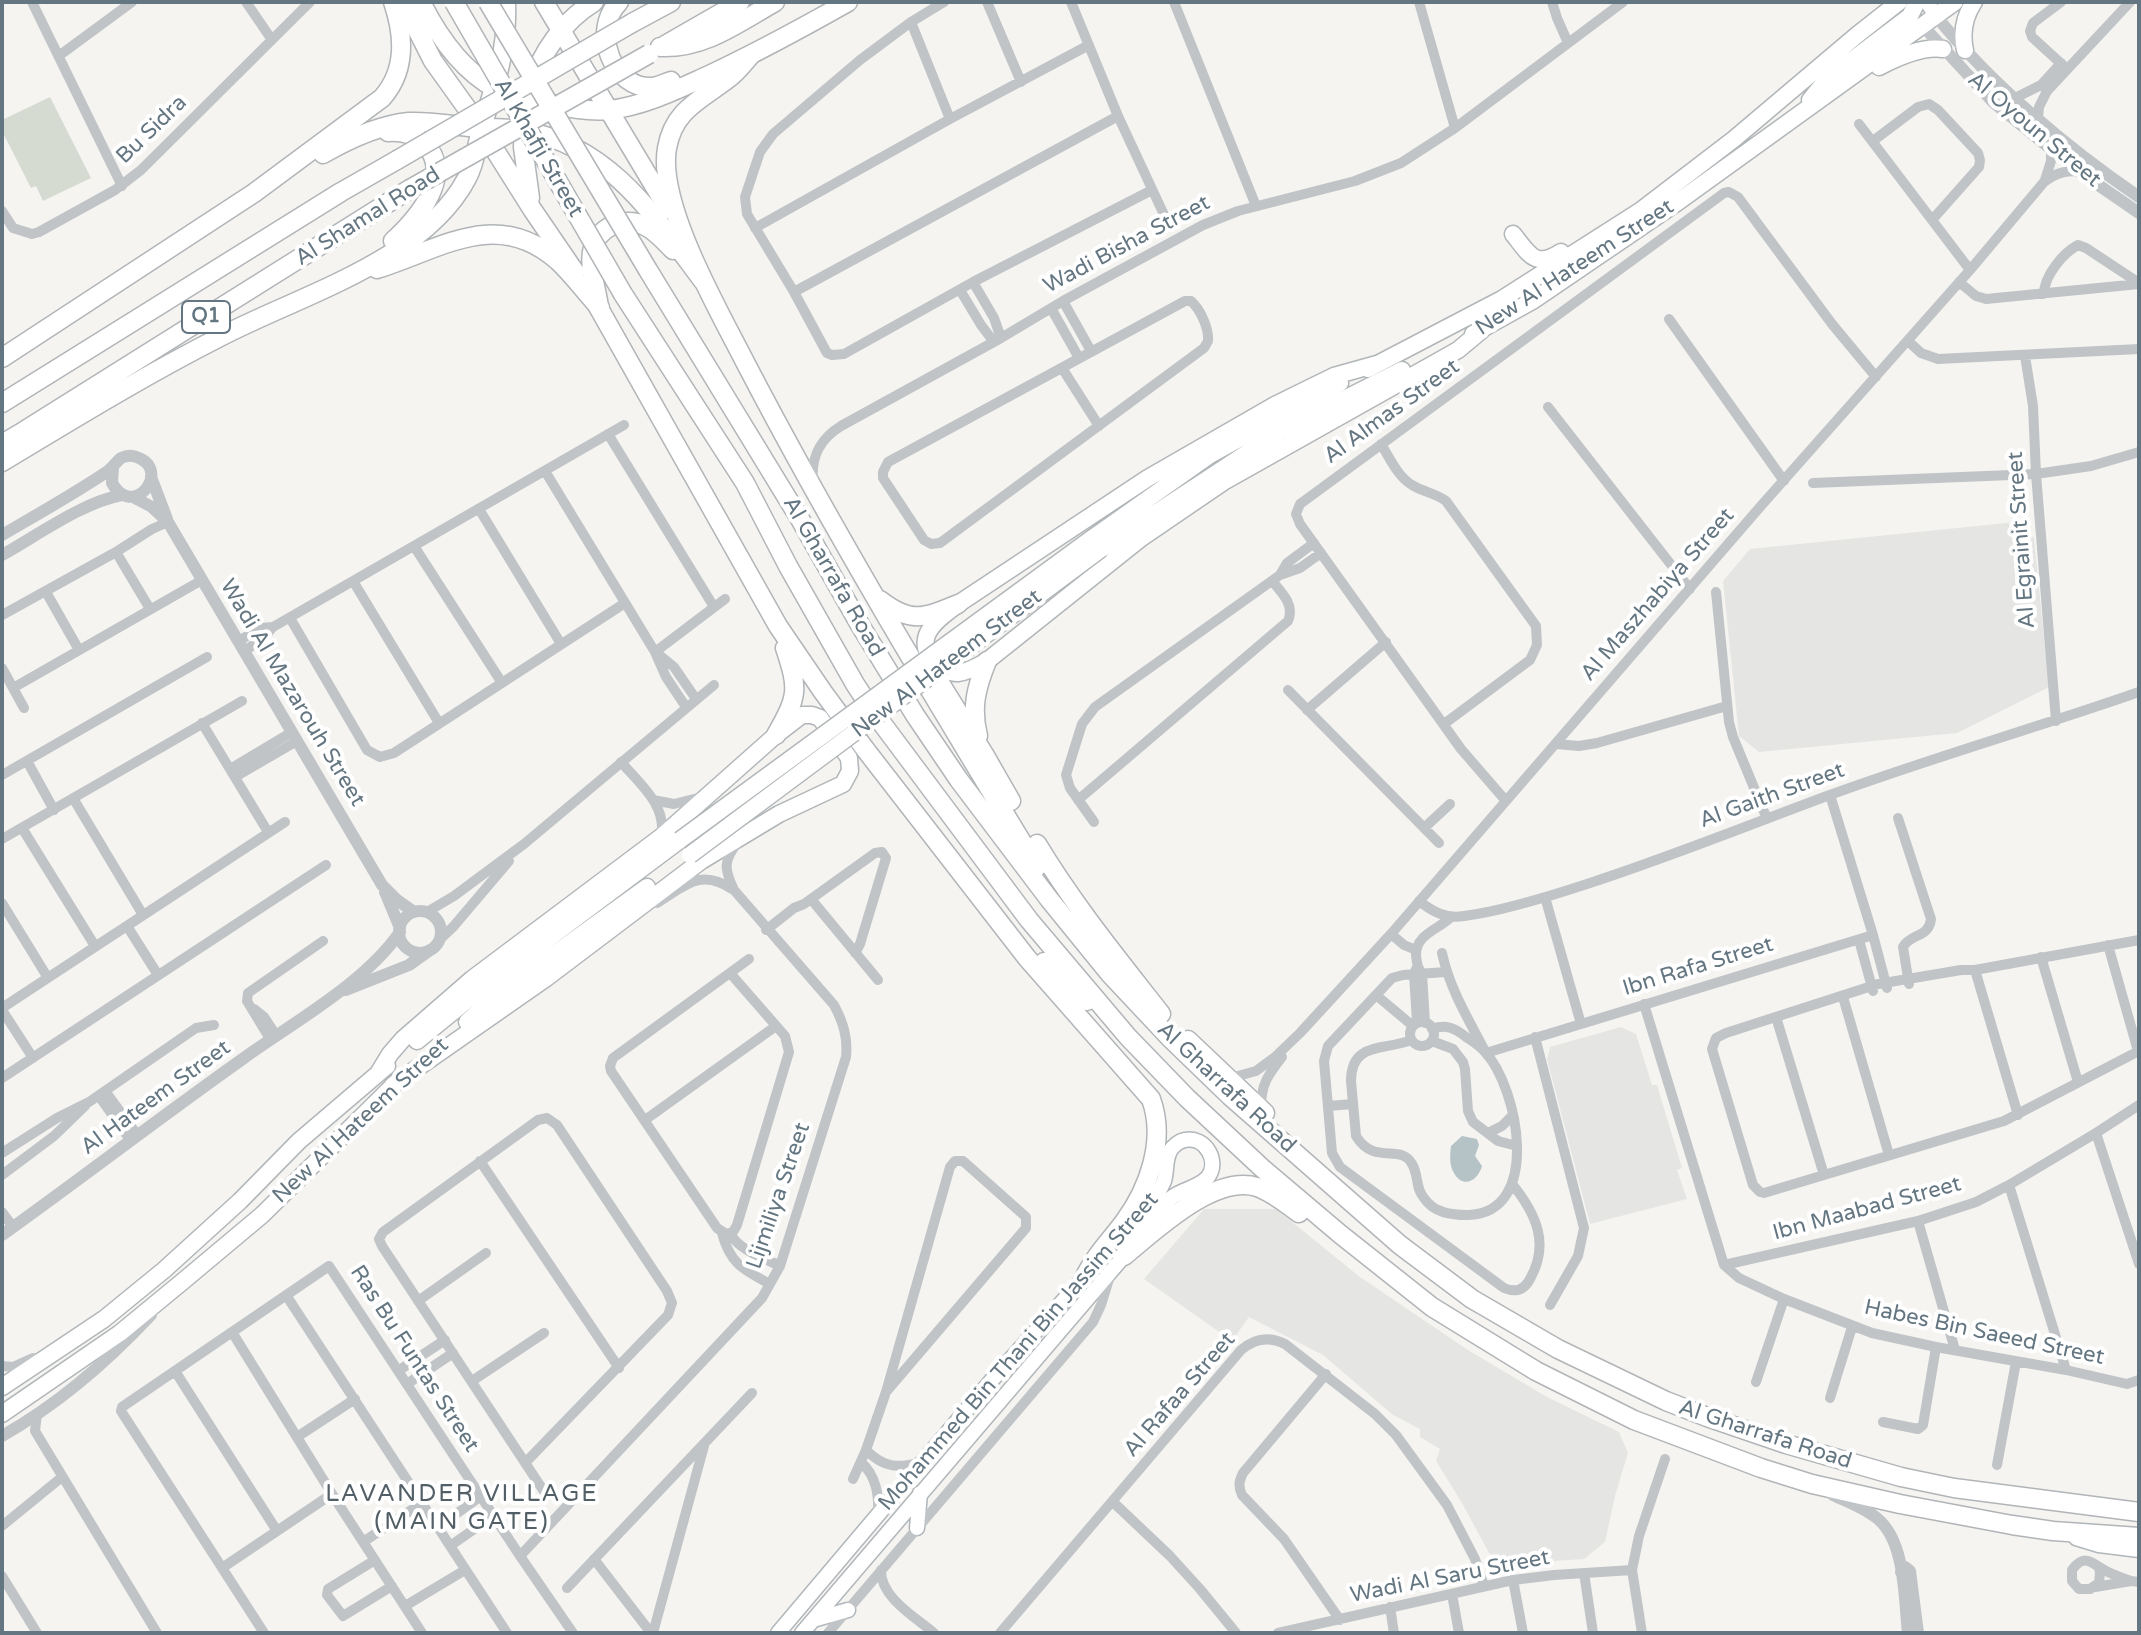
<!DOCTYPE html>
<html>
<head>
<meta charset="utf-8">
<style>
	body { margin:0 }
	#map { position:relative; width:2141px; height:1635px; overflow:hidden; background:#f5f4f1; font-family:"Varela Round",sans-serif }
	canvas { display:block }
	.frame { position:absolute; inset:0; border:4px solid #647681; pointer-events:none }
</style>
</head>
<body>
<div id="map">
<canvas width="2141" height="1635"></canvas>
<div class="frame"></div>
</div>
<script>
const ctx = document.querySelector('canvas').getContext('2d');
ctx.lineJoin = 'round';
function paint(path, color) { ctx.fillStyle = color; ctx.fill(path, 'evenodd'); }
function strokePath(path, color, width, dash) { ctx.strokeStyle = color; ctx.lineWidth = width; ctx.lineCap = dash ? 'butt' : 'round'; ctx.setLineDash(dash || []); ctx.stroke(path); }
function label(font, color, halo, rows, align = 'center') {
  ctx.font = font + ' "Varela Round",sans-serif'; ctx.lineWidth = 8; ctx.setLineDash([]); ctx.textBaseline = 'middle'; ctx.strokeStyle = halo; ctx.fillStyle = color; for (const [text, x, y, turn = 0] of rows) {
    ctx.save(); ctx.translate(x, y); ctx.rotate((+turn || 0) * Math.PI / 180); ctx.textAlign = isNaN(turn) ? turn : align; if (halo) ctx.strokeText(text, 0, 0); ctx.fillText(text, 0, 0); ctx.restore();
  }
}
paint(new Path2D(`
	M2016 522 2034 538 2049 687 1957 733 1759 752 1739 736 1723 581 1750 549Z
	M1621 1027 1636 1034 1652 1085H1657L1682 1168 1677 1170 1687 1199 1590 1224 1547 1059 1550 1047Z
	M1204 1209H1276L1360 1277 1468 1350 1547 1397 1619 1432 1628 1453 1615 1496 1605 1542 1584 1559 1509 1564 1489 1553 1462 1503 1436 1461 1440 1449 1420 1437V1429L1393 1415 1323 1355 1249 1317 1232 1341 1144 1279Z`), '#e5e6e4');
paint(new Path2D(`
	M50 97 91 178 43 201 36 186 31 188 2 131V120Z`), '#d6dbd2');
paint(new Path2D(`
	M1462 1136 1477 1139 1479 1145 1475 1156 1482 1166C1478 1181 1463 1189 1454 1173 1449 1165 1450 1155 1451 1146Z`), '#b5c3c6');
const secondary = new Path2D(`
	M1927 2 1936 16
	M917 1528 920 1493
	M2076 1538 2099 1545 2139 1550
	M813 1620 848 1610
	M778 1633 991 1381 1090 1271
	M802 1633 1124 1256C1139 1237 1153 1214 1171 1198 1182 1189 1199 1188 1208 1177 1220 1161 1205 1136 1185 1140 1179 1141 1173 1146 1170 1151 1165 1160 1167 1172 1164 1181 1157 1198 1142 1212 1130 1225`);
const primary = new Path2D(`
	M1965 50C1961 32 1964 17 1974 2
	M1879 67C1898 57 1922 46 1943 49
	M1810 100 1827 79 1910 16 1917 2
	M1513 234C1529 254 1535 269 1561 252
	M1473 334 1534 300 1675 204 1955 2
	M1377 364 1334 376 1275 405 1148 478 958 604C948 612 932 622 927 635 920 654 940 674 958 673 968 672 978 666 987 661L1140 539 1225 481 1458 350 1482 330
	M1368 369 1502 299 1640 211 1734 139 1857 35 1899 2
	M1091 539 1210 455 1340 383
	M1101 549 1279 432 1402 370
	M467 1022 494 998 647 887
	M417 1041 481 989 680 840
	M379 1072 390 1054 403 1039 472 979 661 837 776 735 802 715H812L820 718 849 758 850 771 843 784 779 814 701 861 545 979 393 1085
	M2 1387 104 1319 164 1270 240 1201 299 1141 387 1066
	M2 1414 120 1333 182 1282 262 1215 401 1078`);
const trunk = new Path2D(`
	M403 2 433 61 481 128 532 209 575 272
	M421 2C438 36 461 70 496 89 510 97 527 99 543 102 565 107 586 112 609 110 644 106 676 90 707 76 756 53 802 28 848 2
	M544 2 668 209
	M619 2C590 31 613 90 653 87 659 86 665 83 671 81
	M750 56C743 64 737 72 729 78 701 100 674 109 667 148 657 204 719 311 745 362 835 535 936 701 1037 867
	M530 88C541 53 563 21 594 2
	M524 116 523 147 530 198
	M648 270 800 519 860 625 915 715 959 780 1049 899 1110 974 1171 1039 1230 1096 1400 1245 1472 1299 1558 1349 1666 1401 1707 1417 1786 1444 1901 1477 1954 1488 2139 1512
	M623 294 745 483 788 566 855 684 872 710 1029 920 1128 1037 1187 1098 1262 1168 1340 1234 1432 1307 1536 1371 1634 1420 1761 1468 1812 1484 1900 1504 2012 1525 2053 1531 2139 1537
	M592 296 778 626 823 692 865 749 1027 958 1151 1099C1166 1140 1149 1188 1124 1222 1109 1242 1096 1254 1084 1278
	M599 307C597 290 589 269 592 252 596 227 624 215 645 226 656 231 665 242 673 250
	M880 600C911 624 924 618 958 604
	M940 683 984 754 1011 801
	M776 735C798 696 799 690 785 648
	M978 736C971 708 976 688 987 661
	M1037 844C1073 904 1118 959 1161 1014
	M1044 962 1087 1001
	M1188 1040 1265 1113
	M1124 1256C1156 1230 1214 1174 1257 1187 1272 1192 1286 1204 1299 1213`);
const motorway = new Path2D(`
	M632 23 671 2
	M665 45 740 2
	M660 47C704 49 738 23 775 2
	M388 132C402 131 414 134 424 143 456 175 417 219 393 241
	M323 154C349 139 378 125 409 122 429 121 450 125 470 127 488 129 507 127 525 131 610 146 655 217 703 281
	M377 269C441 249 497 207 558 261 573 275 586 293 600 308
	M2 358 254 193 382 98C407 70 404 35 393 2
	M2 403 341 192 397 160
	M2 444 24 431 410 189
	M2 462C75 418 147 374 222 336 301 295 424 260 467 178 476 162 477 142 482 126 496 84 508 46 506 2`);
strokePath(secondary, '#b0b6ba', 17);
strokePath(primary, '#b1b6b9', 19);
strokePath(trunk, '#b1b5b8', 21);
strokePath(motorway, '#b1b5b8', 21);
strokePath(new Path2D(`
	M32 2 122 186
	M246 2 272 40
	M944 2 911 22 860 60 773 134 760 152 745 197 747 214 794 292 827 353 832 355 844 354 973 282 1152 190
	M987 2 1021 82
	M1071 2 1118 116 1166 219
	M1174 2 1256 206
	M1419 2 1455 128
	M1552 2 1557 18 1568 43
	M2061 2 2033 23 2030 31 2032 37 2067 69
	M911 22 950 119
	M60 55 132 2
	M2015 98 2041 85 2061 63
	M2038 118 2039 107 2047 91 2130 2
	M1859 124 1970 270
	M1873 141 1918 107 1929 104 1938 110 1978 153 1980 160 1979 167 1932 220
	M2045 180 2051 161V149
	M2 211 13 228 32 234 39 232 115 190 141 170 310 2
	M755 228 950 119 1089 45
	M973 282 994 318 1001 338
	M1959 282 1976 296 1986 299 2139 284
	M960 290 981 325 994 342
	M794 292 1118 116
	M2044 294C2044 276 2063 253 2078 245L2086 248 2139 283
	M1063 301 1091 351
	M1185 301H1191C1201 310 1209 329 1208 341L1204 348 940 543 931 544 924 540 883 478V472L888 462Z
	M1051 308 1079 358
	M1669 319 1784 481
	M1908 341 1921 353 1938 359 2139 349
	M2025 356 2033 406 2036 474 2056 721
	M1062 368 1099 426
	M1548 407 1690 589
	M608 434 714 607
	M1381 444C1389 457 1398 477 1412 485 1423 492 1435 493 1446 501L1536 626 1537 645 1530 660 1444 724
	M545 471 655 652 666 677 686 707
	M813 481C811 456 820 439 841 426L1001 338 1063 301 1203 225 1238 211 1355 181 1401 163 1455 128 1623 2
	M1813 483 2036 474 2091 466 2139 452
	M479 509 561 644
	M414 546 502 683
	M116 552 150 609
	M1280 575 1300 568 1321 553
	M353 581 439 723
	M46 592 79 650
	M1716 592 1729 722 1733 737 1767 819
	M2 615 116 552 152 529 168 522
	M290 618 367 750 380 757 394 753 625 603
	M239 641 260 628 273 627
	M245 651 265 636 273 627 624 425
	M655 652 725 599
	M657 653 674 667 696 699
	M2 668 24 708
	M13 688 202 580
	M1288 690 1439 843
	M1307 710 1386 642
	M202 723 268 832
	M1556 744 1579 746 1597 743 1727 706
	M27 761 54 810
	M621 762C639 783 668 806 661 837
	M230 769 292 732
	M2 775 207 657
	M235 777 297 741
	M1830 795 1873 935 1887 988
	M73 798 143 915
	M653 800 674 804 698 798
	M1078 800 1288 621C1295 605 1282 593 1272 581
	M1506 801 1461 749 1300 524 1296 514 1300 504 1724 193 1729 192 1738 197 1832 324 1876 377
	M1898 818 1931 919C1929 938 1911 933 1903 947L1909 984
	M1094 822 1070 788 1066 775 1082 724 1095 707 1280 575 1287 563 1314 543
	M22 828 95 946
	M1424 828 1450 804
	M2 839 242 701
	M1545 897 1581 1024
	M811 899 878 980
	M1419 901C1433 912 1446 919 1464 916 1504 911 1554 895 1593 882 1672 856 1749 825 1827 796 1930 758 2036 728 2139 692
	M2 903 48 978
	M657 903C685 886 700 868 732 889
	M427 912 454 896 524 844 714 685
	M127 926 158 975
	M766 930 794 908 804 904 875 853 882 852 886 858 860 944 855 953
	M1391 934 1404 945 1416 950
	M439 940 453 927 509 861
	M1859 940 1873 991
	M2139 940 1975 970H1961L1878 984 1726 1033 1716 1038 1712 1049 1753 1185 1760 1192 1764 1193 2004 1121 2139 1051
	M2108 945 2138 1051
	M1442 953C1450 990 1469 1020 1486 1053L1873 935
	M2041 957 2078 1082
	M1416 969 1414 974 1417 1023
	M1975 970 2018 1115
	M1446 972 1403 975 1392 978 1328 1046 1324 1061 1332 1153 1340 1167 1504 1288C1516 1293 1524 1290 1530 1279 1550 1244 1536 1214 1513 1185
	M730 973 785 1036 789 1052 737 1225 733 1232 726 1234 717 1228 611 1071 610 1066 613 1058 749 959
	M1376 995 1413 1026
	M1843 997 1889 1155
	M1644 1004 1724 1265 1739 1278 1784 1299 1872 1333 1936 1347 2066 1370 2127 1384 2139 1380
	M2 1008 285 822
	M254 1009 264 1017 276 1035
	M2 1010 33 1058
	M1776 1017 1824 1175
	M1410 1034a12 12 0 1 1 24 0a12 12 0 1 1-24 0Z
	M1425 1023 1422 973C1417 968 1417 963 1416 955 1416 934 1438 930 1451 917
	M1535 1037 1584 1228 1578 1256 1550 1305
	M270 1039 247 1001 248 993 323 941
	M1411 1040C1385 1051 1351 1041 1351 1081L1356 1136C1374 1166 1401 1143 1412 1164 1419 1175 1415 1188 1424 1198 1434 1213 1451 1215 1468 1215 1543 1213 1518 1087 1485 1052 1480 1046 1472 1041 1466 1037 1455 1028 1446 1024 1432 1029
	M1432 1041 1453 1049 1463 1062 1465 1069 1468 1111 1473 1122 1498 1141 1517 1146
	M2 1078 326 865
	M1231 1078 1256 1071 1275 1057 1300 1033 1391 934 1760 507 1970 270 2044 182C2056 173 2064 171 2078 171
	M105 1091 138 1136
	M99 1096 131 1141
	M1328 1106 1353 1104
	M1261 1108C1261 1084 1268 1075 1282 1057
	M645 1120 776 1026
	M1488 1133 1502 1126 1513 1115
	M2096 1133 2139 1264
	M2 1153 57 1118 89 1102 196 1028 214 1025
	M480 1161 619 1368
	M2 1175 54 1136 85 1106
	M2009 1185 2066 1370
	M2 1212 13 1227
	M1918 1221 1955 1350
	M722 1233C730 1264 744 1270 770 1284
	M730 1234C741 1251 762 1257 780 1266
	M1724 1265 1918 1221 1976 1202 2009 1185 2096 1133 2139 1105
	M286 1295 507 1633
	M418 1301 486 1253
	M232 1332 332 1494 422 1633
	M2 1366 13 1367 33 1358
	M175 1371 277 1531
	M398 1371 445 1340
	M1326 1374 1243 1473C1239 1481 1238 1486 1242 1495L1284 1539 1340 1620
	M472 1381 544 1333
	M1756 1382 1784 1299
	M407 1384 453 1353
	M1830 1398 1852 1327
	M37 1414 35 1431 157 1633
	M1883 1422 1918 1429 1923 1425 1936 1347
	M297 1437 355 1399
	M866 1450C885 1469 898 1468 923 1462
	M861 1462C876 1476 879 1494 878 1514
	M525 1463 668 1315 672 1303 667 1291 557 1125 547 1118 538 1120 383 1232 379 1239 382 1246 547 1496
	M1997 1465 2016 1362
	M853 1479 866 1450 886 1392 950 1167 955 1161H963L1026 1217V1228L886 1392
	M1113 1502 1170 1556 1200 1589 1236 1633
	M2 1526 62 1477
	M438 1527 481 1496
	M363 1542 422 1503
	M450 1546 493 1516
	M520 1556 762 1298 780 1266 846 1057C848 1037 843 1022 834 1005L734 890C724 869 723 861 738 842
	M594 1559 651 1633
	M375 1560 328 1589 327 1595 343 1616 392 1586
	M222 1568 332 1494
	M2099 1568 2100 1573 2099 1583 2090 1589H2079L2072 1581V1570C2085 1552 2092 1564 2106 1571 2114 1575 2122 1578 2131 1581
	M881 1570C880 1597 915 1617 934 1633
	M1584 1573 1593 1633
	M2 1576 37 1633
	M1513 1580 1523 1633
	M2095 1587 2131 1581 2139 1582
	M567 1588 752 1393
	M1452 1594 1459 1633
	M405 1606 465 1570
	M1390 1607 1394 1633
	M264 1633 121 1411 122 1407 329 1266 520 1556 573 1633
	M653 1633 704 1446
	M828 1633 1093 1322 1101 1305 1110 1276
	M1000 1633 1241 1350C1255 1338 1269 1336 1285 1344L1375 1414 1396 1435 1447 1505 1475 1559 1484 1586
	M1278 1633 1513 1580 1554 1575 1632 1570
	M1642 1633 1632 1570 1639 1536 1665 1459`), '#c0c4c7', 10);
strokePath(new Path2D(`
	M1936 16C1991 84 2067 148 2139 197
	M1923 26 1993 102 2078 171 2139 213
	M151 477 167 519
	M133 497 152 507 168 522 382 885 397 900 414 912
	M2 535C38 514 74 494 108 471 113 467 116 462 121 458 127 455 133 455 139 458 171 472 133 520 112 483L113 467
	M2 555C38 535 83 502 122 495
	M385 892 400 928
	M399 932a21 21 0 1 1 42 0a21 21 0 1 1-42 0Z
	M346 990 409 965 430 950
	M2 1235C83 1177 162 1116 244 1058 294 1022 365 983 400 932
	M2 1436C57 1405 108 1361 151 1315
	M1833 1495C1848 1502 1865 1508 1878 1519 1906 1543 1904 1599 1908 1633
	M1901 1572 1905 1567 1910 1571 1918 1633`), '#c0c4c7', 12);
strokePath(secondary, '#fff', 14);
strokePath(primary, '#fff', 16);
strokePath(trunk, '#fff', 18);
strokePath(motorway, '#fff', 18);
const primaryBridge = new Path2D(`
	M680 840 1091 539
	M690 855 1101 549`);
const trunkBridge = new Path2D(`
	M454 2 623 294
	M488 2 648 270`);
const motorwayBridge = new Path2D(`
	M397 160 632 23
	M410 189 649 54`);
strokePath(primaryBridge, '#b1b6b9', 19, []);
strokePath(trunkBridge, '#b1b5b8', 21, []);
strokePath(motorwayBridge, '#b1b5b8', 21, []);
strokePath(primaryBridge, '#fff', 16);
strokePath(trunkBridge, '#fff', 18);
strokePath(motorwayBridge, '#fff', 18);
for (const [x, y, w] of [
	[206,317,48]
]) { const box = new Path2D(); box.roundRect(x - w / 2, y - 16, w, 32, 6); ctx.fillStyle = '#fff'; ctx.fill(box); strokePath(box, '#647681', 2); }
label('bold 20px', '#647681', null, [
	["Q1",206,317]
]);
label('22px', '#647681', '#fff', [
	["Bu Sidra",152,130,-44],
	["Al Oyoun Street",2034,130,40],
	["Al Khafji Street",538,148,60],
	["Al Shamal Road",368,217,-32],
	["Wadi Bisha Street",1127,245,-28],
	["New Al Hateem Street",1575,268,-33],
	["Al Almas Street",1392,412,-36],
	["Al Egrainit Street",2022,540,-94],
	["Al Gharrafa Road",833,577,60],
	["Al Maszhabiya Street",1658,595,-49],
	["New Al Hateem Street",947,664,-37],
	["Wadi Al Mazarouh Street",292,693,59],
	["Al Gaith Street",1772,796,-20],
	["Ibn Rafa Street",1698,967,-17],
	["Al Gharrafa Road",1226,1088,43],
	["Al Hateem Street",156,1098,-36],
	["New Al Hateem Street",361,1121,-43],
	["Lijmiliya Street",779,1196,-71],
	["Ibn Maabad Street",1867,1209,-15],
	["Habes Bin Saeed Street",1984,1333,12],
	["Mohammed Bin Thani Bin Jassim Street",1019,1352,-49],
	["Ras Bu Funtas Street",414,1359,57],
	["Al Rafaa Street",1180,1395,-49],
	["Al Gharrafa Road",1765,1435,18],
	["Wadi Al Saru Street",1450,1577,-11]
]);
ctx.letterSpacing = '2px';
label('24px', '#525f66', '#fff', [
	["LAVANDER VILLAGE",462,1495],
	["(MAIN GATE)",462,1523]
]);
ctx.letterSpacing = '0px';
</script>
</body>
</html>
